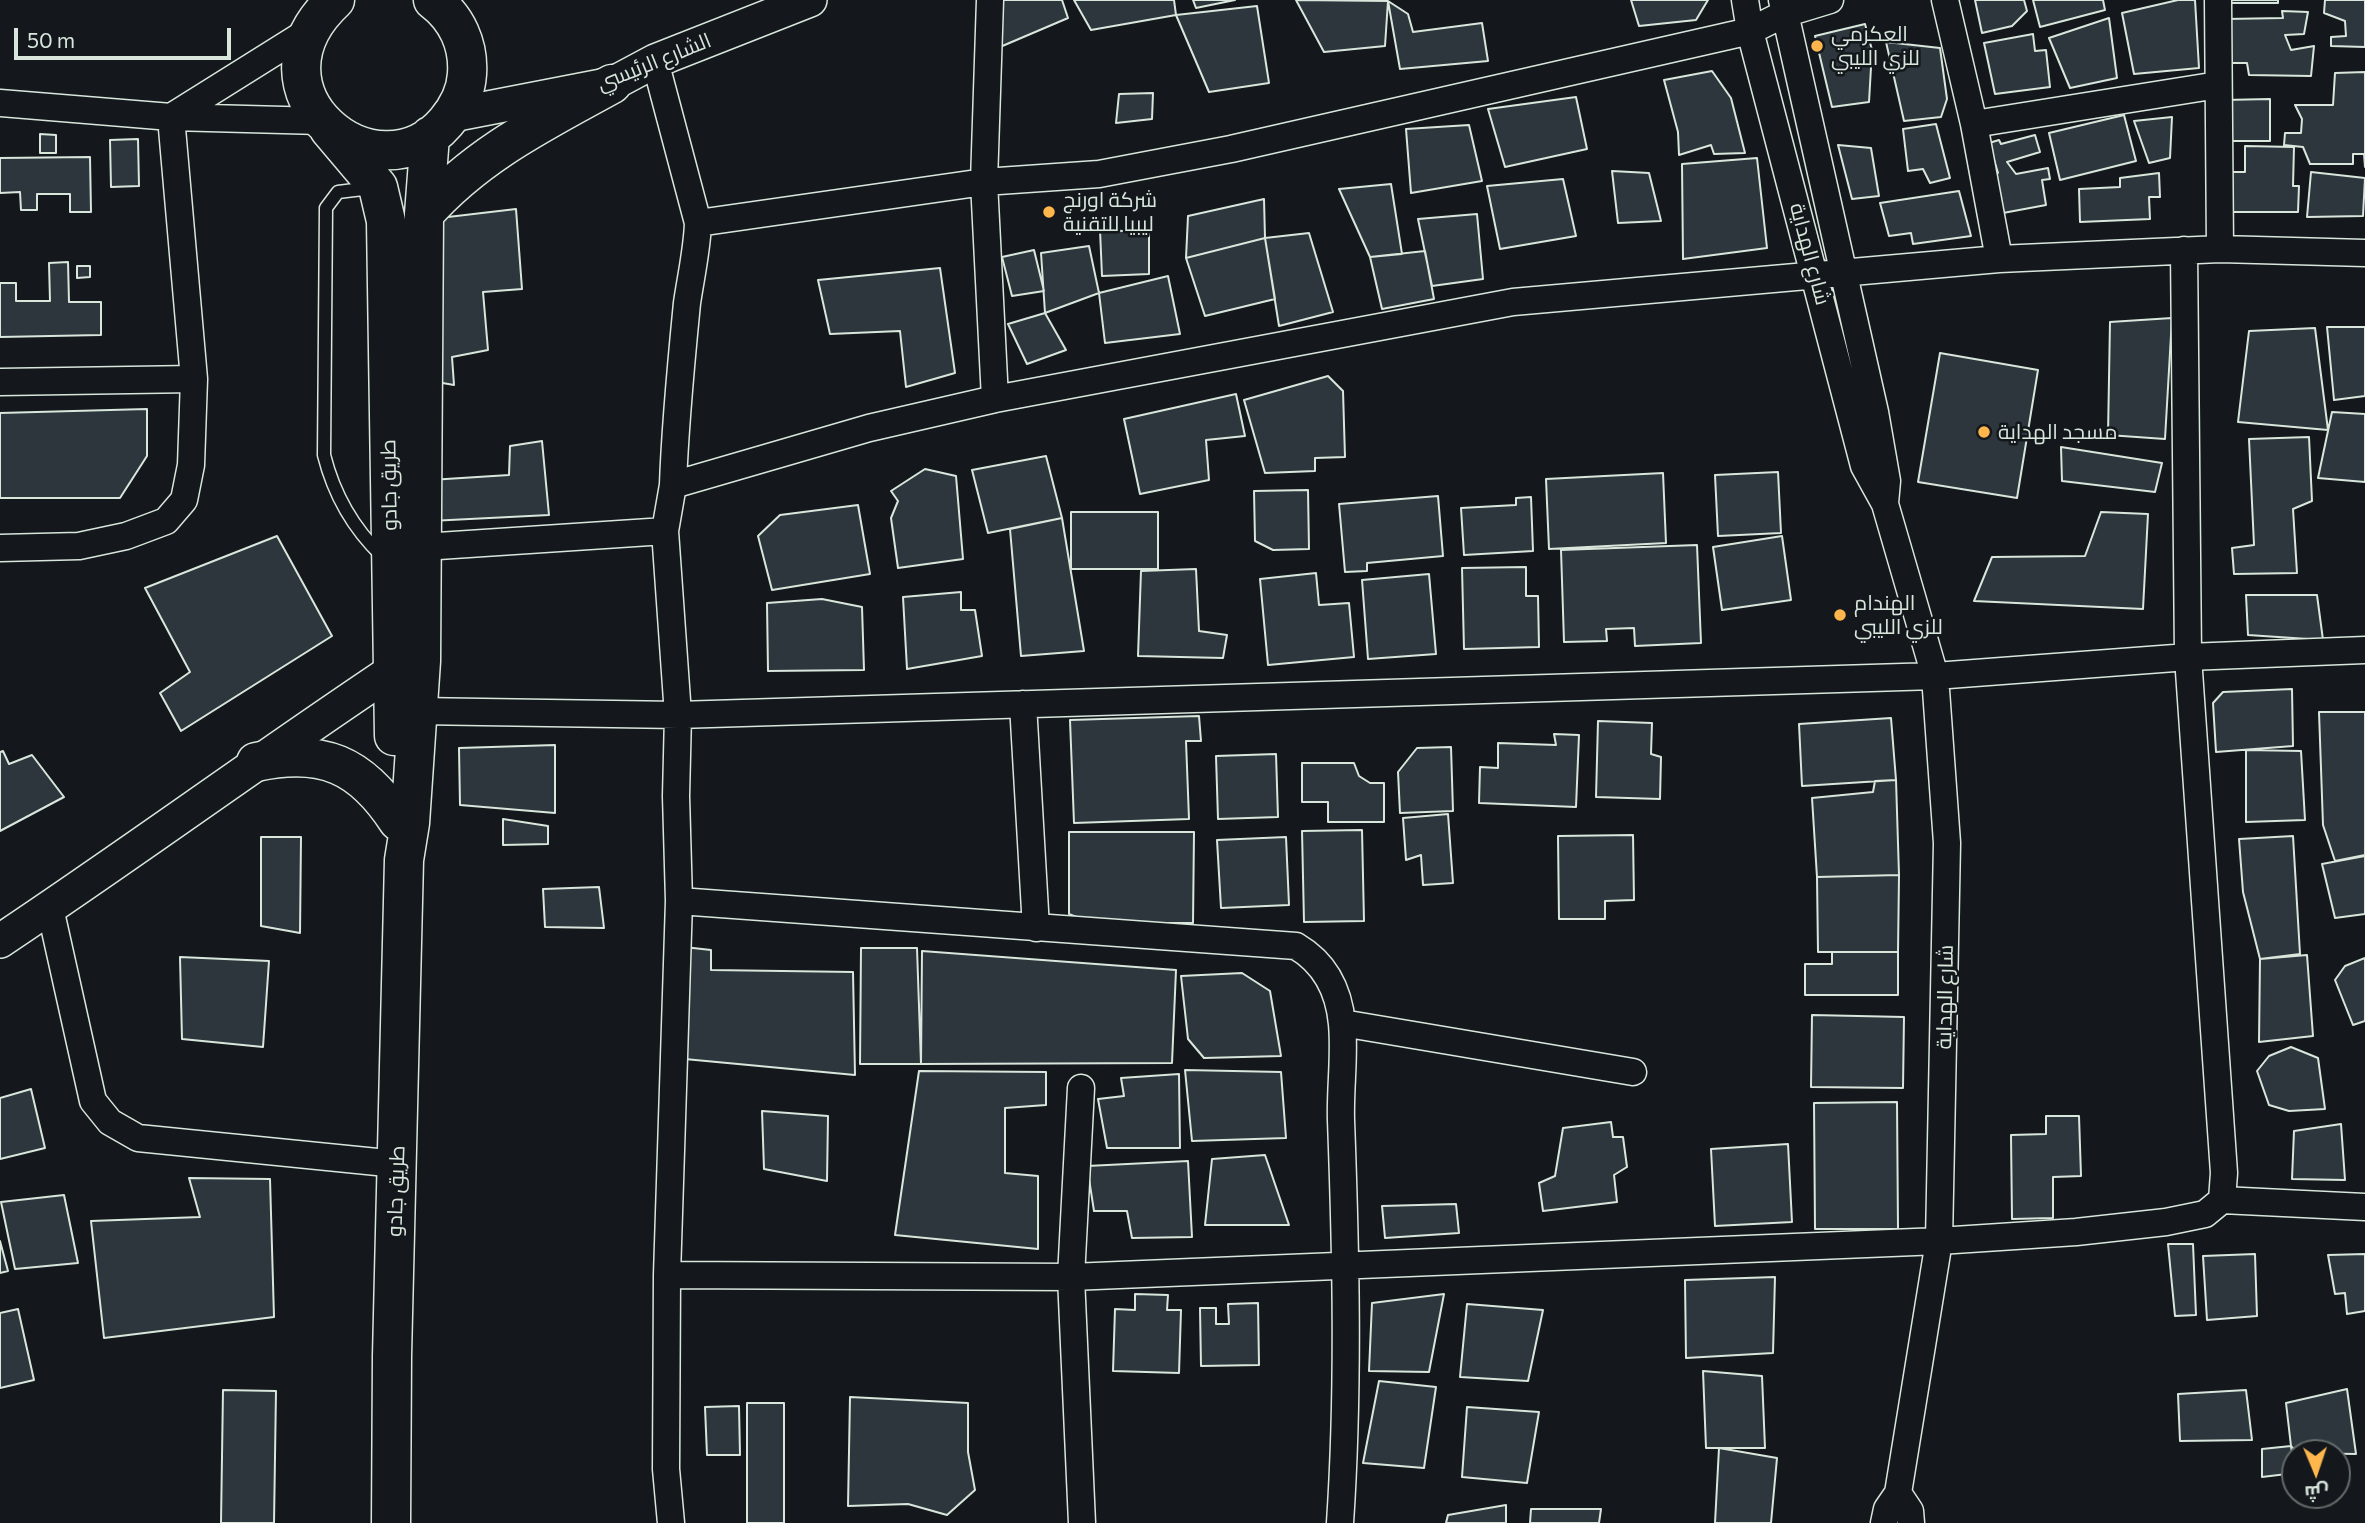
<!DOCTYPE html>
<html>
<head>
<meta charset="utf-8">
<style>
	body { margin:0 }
	#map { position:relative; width:2365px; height:1523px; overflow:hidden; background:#14181c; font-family:Commissioner,Cairo,sans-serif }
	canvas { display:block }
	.north { position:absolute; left:2281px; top:1439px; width:70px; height:70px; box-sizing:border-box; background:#14181c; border:2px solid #626a69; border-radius:50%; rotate:178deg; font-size:19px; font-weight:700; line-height:28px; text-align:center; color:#d8e6dc }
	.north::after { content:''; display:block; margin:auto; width:24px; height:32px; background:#ffb74d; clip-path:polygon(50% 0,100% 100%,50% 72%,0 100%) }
	.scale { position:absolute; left:14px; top:28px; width:217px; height:32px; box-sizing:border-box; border:4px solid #d8e6dc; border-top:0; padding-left:9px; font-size:21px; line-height:24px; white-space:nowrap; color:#d8e6dc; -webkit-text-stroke:5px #14181c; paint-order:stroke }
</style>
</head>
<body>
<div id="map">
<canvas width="2365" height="1523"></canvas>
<div class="north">ش</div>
<div class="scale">50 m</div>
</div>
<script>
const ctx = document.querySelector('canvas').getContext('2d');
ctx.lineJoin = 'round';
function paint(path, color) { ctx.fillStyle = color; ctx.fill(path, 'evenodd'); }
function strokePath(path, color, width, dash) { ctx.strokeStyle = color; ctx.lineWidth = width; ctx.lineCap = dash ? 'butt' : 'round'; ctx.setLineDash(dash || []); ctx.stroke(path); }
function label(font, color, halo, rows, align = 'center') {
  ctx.font = font + ' Commissioner,Cairo,sans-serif'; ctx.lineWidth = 5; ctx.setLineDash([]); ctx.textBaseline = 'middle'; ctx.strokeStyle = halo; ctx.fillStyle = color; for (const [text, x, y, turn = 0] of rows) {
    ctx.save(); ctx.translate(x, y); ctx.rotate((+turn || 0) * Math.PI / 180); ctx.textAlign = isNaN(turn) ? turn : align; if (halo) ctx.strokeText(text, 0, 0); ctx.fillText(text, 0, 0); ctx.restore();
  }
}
const building = new Path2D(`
	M995 0H1062L1068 18 1000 47Z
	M1074 0H1174L1176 15 1091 30Z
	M1193 0H1235L1196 8Z
	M1296 0 1388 1 1385 46 1324 52Z
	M1631 0H1708L1696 20 1639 26Z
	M1975 0H2024L2027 11 2012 26 1982 33Z
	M2033 0H2103L2105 10 2040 27Z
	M2178 0H2195L2199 68 2134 74 2122 13Z
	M2222 0H2278V3H2222Z
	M2325 0H2365V47L2331 46V37L2346 36 2345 21 2324 13Z
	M1388 1 1408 14 1413 32 1482 23 1488 61 1400 69Z
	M1257 6 1269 83 1209 92 1176 15Z
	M2282 11 2308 12 2304 34 2285 35 2291 50 2314 46 2311 76 2249 75 2247 63H2226V19L2283 18Z
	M2109 18 2117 78 2070 88 2049 38Z
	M1865 24 1872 50 1869 102 1832 107 1815 36Z
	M2033 34 2035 51 2046 50 2050 87 1995 94 1984 43Z
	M1886 42 1940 48 1947 99 1941 117 1904 121Z
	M1712 71 1731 98 1745 153 1714 154 1711 145 1679 155 1678 132 1664 80Z
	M2365 72V167L2364 154H2353V164H2310L2303 147 2284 145 2285 133H2301L2302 119 2295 105H2333L2335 73Z
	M1153 93 1152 119 1116 123 1119 94Z
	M1576 97 1587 149 1505 167 1488 109Z
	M2270 99V141H2224V100Z
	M2124 115 2136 161 2060 180 2049 133Z
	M2172 117 2170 158 2149 163 2134 121Z
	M1936 124 1950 178 1930 183 1923 169 1908 171 1903 129Z
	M1469 125 1482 181 1411 193 1406 129Z
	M40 134 56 135V153H40Z
	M2035 135 2040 152 2007 162 2016 174 2048 168 2050 179 2042 180 2046 205 2003 213 1993 174 1998 173 1989 143 1999 140 2001 144Z
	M138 139 139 186 111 187 110 140Z
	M1838 145 1871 148 1879 196 1852 199Z
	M2245 146 2294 147 2293 186H2299L2298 212H2226V172H2245Z
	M90 157 91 212H70V194H37V210H21L20 192 0 193V158Z
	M1757 158 1767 248 1683 259 1682 164Z
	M1612 171 1649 173 1661 221 1618 223Z
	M2311 172 2365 178 2363 216 2307 217Z
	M2159 173 2160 197H2149L2150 219 2080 222 2079 189 2120 187V178Z
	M1563 179 1576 236 1500 249 1487 186Z
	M1391 184 1402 254 1370 257 1339 189Z
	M1959 191 1971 236 1913 244 1911 233 1889 236 1880 203Z
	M1264 199 1265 238 1186 258 1188 216Z
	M516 209 522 289 483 292 488 350 452 357 454 385 431 381V219Z
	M1477 214 1483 279 1432 286 1418 219Z
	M1100 230 1149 232V274L1102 276Z
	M1309 233 1333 312 1279 326 1265 238Z
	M1265 238 1275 299 1205 316 1186 258Z
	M1089 246 1099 293 1045 313 1041 253Z
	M1034 250 1044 291 1012 296 1002 257Z
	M1425 251 1434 299 1382 309 1370 257Z
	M68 262 69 302H101V335L0 337V283H16V301H50L49 263Z
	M77 266H90V277L77 278Z
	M940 268 955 373 906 387 900 331 830 334 818 280Z
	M1168 276 1180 334 1105 343 1099 293Z
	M1045 313 1066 350 1027 364 1008 324Z
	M2172 318 2165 439 2108 435 2110 322Z
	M2327 327H2365V396L2334 400Z
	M2315 328 2328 430 2238 422 2249 331Z
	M1940 353 2038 370 2017 498 1918 482Z
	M1328 376 1343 391 1345 457 1315 458V471L1265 473 1244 400Z
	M1236 394 1245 436 1206 440 1209 480 1140 494 1124 419Z
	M147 409V456L120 498H0V413Z
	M2332 412 2365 414V482L2318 478Z
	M2309 437 2312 501 2293 509 2297 573 2234 574 2232 548 2254 545 2249 439Z
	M542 441 549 515 430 521V480L509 475 510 446Z
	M2061 447 2162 463 2155 492 2062 481Z
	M1046 456 1062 518 988 533 972 470Z
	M925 469 956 476 963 559 898 568 891 518 898 501 891 491Z
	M1778 472 1781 533 1718 536 1715 475Z
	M1663 473 1666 543 1549 549 1546 479Z
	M1308 490 1309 549 1273 550 1255 541 1254 491Z
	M1438 496 1443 556 1367 563V571L1345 572 1339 504Z
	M1531 497 1533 551 1464 555 1461 508 1516 505V498Z
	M858 505 870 574 772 590 758 536 780 515Z
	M1071 512H1158V569H1071Z
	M2101 512 2148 514 2143 609 1974 601 1992 557 2085 556Z
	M1062 518 1084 651 1021 656 1010 529Z
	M277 536 332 636 181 731 160 693 190 672 145 588Z
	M1782 536 1791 600 1722 610 1713 547Z
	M1697 545 1701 643 1635 646 1634 628 1606 629 1607 641 1564 642 1561 550Z
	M1526 567V596H1538L1539 647 1464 649 1462 568Z
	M1196 569 1199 631 1227 635 1223 658 1138 656 1141 571Z
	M1316 573 1319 605 1349 603 1354 657 1268 665 1260 579Z
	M1429 574 1436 654 1368 659 1362 580Z
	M961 592V610H975L982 656 907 669 903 597Z
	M2246 595H2317L2323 640 2248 635Z
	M822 599 862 607 864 670 768 671 767 603Z
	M2292 689 2293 746 2216 752 2213 703 2223 692Z
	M2319 712H2365V855L2335 861 2323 825Z
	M1199 716 1201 741H1186L1189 819 1074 823 1070 720Z
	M1891 718 1896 780 1802 786 1799 724Z
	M1598 721 1652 723 1651 754 1661 757 1660 799 1596 797Z
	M1554 734 1579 735 1576 807 1479 803 1480 767 1498 768V743L1556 745Z
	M555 745V813L460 805 459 748Z
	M1451 747 1453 811 1400 813 1398 772 1417 748Z
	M2246 750 2301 751 2305 820 2246 822Z
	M3 751 9 764 32 755 64 797 0 831V752Z
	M1276 754 1278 817 1218 819 1216 756Z
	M1302 763H1354L1359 776 1370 783H1384V822H1328V802H1302Z
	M1896 780 1899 875 1817 877 1812 798 1873 792 1875 781Z
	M1448 814 1453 883 1423 885 1421 855 1406 860 1403 818Z
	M503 819 548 826V844L503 845Z
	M1362 830 1364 921 1304 922 1302 831Z
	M1069 832H1194L1193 923H1091L1069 914Z
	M1633 835 1634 900 1605 901V919H1559L1558 836Z
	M2293 836 2300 954 2260 959 2243 892 2239 839Z
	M261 837H301L300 933 261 926Z
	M1286 837 1289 905 1221 908 1217 840Z
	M2365 856V914L2335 918 2322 864Z
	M1899 875 1898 952H1818L1817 877Z
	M599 887 604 928 545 927 543 889Z
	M684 947 711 950V970L853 972 855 1075 674 1058Z
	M861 948H917L921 1064H860Z
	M922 951 1176 970 1172 1063 921 1064Z
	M1832 952H1898V995H1805V964H1832Z
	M2307 955 2313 1036 2259 1042 2260 959Z
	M180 957 269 961 263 1047 182 1039Z
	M2365 958V1021L2353 1025 2335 980 2345 966Z
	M1242 973 1270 991 1281 1056 1204 1058 1188 1039 1181 976Z
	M1812 1015 1904 1017 1903 1088 1811 1087Z
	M2291 1047 2318 1058 2325 1109 2289 1111 2269 1105 2257 1071 2269 1056Z
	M1185 1070 1281 1072 1286 1138 1192 1141Z
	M919 1071 1046 1072V1105L1005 1108V1173L1038 1176V1249L895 1235Z
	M1179 1074 1180 1148H1107L1098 1099 1124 1096 1121 1078Z
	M31 1089 45 1148 0 1159V1098Z
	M1897 1102 1898 1229H1815L1814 1103Z
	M762 1111 828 1116 827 1181 764 1169Z
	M2046 1116H2079L2081 1176 2053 1177V1218L2012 1219 2011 1135 2046 1134Z
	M1611 1122 1613 1137H1623L1627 1167 1614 1175 1617 1202 1543 1211 1539 1183 1555 1176 1563 1128Z
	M2341 1124 2345 1180 2292 1179 2294 1131Z
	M1788 1144 1792 1222 1715 1226 1711 1149Z
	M1265 1155 1289 1225H1205L1212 1159Z
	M1188 1161 1192 1237 1132 1238 1127 1211H1094L1087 1166Z
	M189 1178 270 1179 274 1317 104 1338 91 1221 200 1217Z
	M64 1195 78 1263 15 1269 1 1202Z
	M1456 1204 1459 1233 1385 1238 1382 1206Z
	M0 1241 8 1271 0 1273Z
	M2168 1244H2193L2196 1315 2175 1316Z
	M2255 1254 2257 1316 2207 1320 2203 1256Z
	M2365 1254V1311L2347 1314 2345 1293 2335 1294 2328 1255Z
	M1775 1277 1773 1353 1686 1358 1685 1280Z
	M1135 1294 1168 1295 1167 1310H1181L1179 1373 1113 1371 1115 1309 1135 1310Z
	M1444 1294 1429 1372 1369 1371 1372 1303Z
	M1258 1303 1259 1365 1201 1366 1200 1308H1216V1324H1229L1228 1304Z
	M1467 1304 1543 1310 1528 1381 1460 1377Z
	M18 1309 34 1380 0 1388V1313Z
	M1703 1371 1762 1376 1765 1448H1706Z
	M1379 1381 1436 1387 1424 1468 1363 1463Z
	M2347 1389 2356 1454 2297 1453 2291 1446 2286 1403Z
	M223 1390 276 1391 274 1523H221Z
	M2246 1390 2252 1440 2180 1441 2178 1394Z
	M850 1397 968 1403V1452L975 1490 947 1515 908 1504 848 1506Z
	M747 1403H784V1523H747Z
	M739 1406 740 1455H707L705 1407Z
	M1467 1407 1539 1412 1527 1483 1462 1477Z
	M2291 1446 2295 1473 2262 1477V1449Z
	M1719 1448 1777 1458 1771 1523H1715Z
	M1506 1505V1523H1446L1448 1515Z
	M1531 1509H1601L1599 1523H1530Z`);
paint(building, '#2c363c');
strokePath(building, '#d8e6dc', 2);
const service = new Path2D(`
	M371 188 338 192 326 208 324 455C334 495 353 528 382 556`);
const minor = new Path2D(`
	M990 0 984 182 995 399
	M1745 0 1750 31 1864 466 1885 504 1935 676 1947 843 1939 1241 1898 1493 1887 1509 1884 1523
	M1782 0 1875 412 1887 481 1885 503
	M1945 0 1974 124 1999 259
	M2218 0 2220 249
	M655 61 698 223
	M0 103 171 117 321 121
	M171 117 310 30
	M1974 124 2218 85
	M0 382 194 379
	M673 485C675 424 681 364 687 303 691 276 697 250 698 223L984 182 1099 174 1231 149 1750 31 1784 14 1830 0
	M423 547 665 531
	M0 548 79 546 126 536 166 521 184 500 191 465 194 379 171 117
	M1023 704 1036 928
	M417 711 678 715 1935 676 2188 657 2365 650
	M679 901 1296 946C1325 963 1339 991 1342 1024 1345 1056 1340 1088 1341 1120 1346 1255 1349 1388 1340 1523
	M50 908 93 1101 110 1122 138 1138 397 1164
	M1342 1023 1633 1072
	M1081 1088 1071 1277 1082 1523
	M2222 1200 2365 1207
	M667 1275 1071 1277 1939 1241 2076 1232 2166 1222 2205 1214 2222 1200 2224 1173 2188 657 2184 250
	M1898 1493 1910 1511 1911 1523
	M671 1523 666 1469 667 1275 679 901 676 796 678 715 665 531 673 485 869 428 995 399 1513 302 1999 259 2220 249 2365 253`);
const tertiary = new Path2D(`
	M452 115 612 84 655 61 810 0
	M0 941C132 853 260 759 392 671L415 663`);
const trunk = new Path2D(`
	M335 0C237 91 376 204 446 122 457 109 466 92 467 74 469 45 457 18 433 0
	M329 129 378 187 386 221 394 736
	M424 214C477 154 543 122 612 84
	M256 762C322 748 361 764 398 821
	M391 1523 392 1356 404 860 410 823 421 661 424 214 430 136`);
strokePath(service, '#d8e6dc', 15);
strokePath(minor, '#d8e6dc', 29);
strokePath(tertiary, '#d8e6dc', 36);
strokePath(trunk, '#d8e6dc', 41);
strokePath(service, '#14181c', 12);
strokePath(minor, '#14181c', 26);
strokePath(tertiary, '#14181c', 33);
strokePath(trunk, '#14181c', 38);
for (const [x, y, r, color] of [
	[1817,46,7,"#ffb74d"],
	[1049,212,7,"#ffb74d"],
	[1984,432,7,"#ffb74d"],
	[1840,615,7,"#ffb74d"]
]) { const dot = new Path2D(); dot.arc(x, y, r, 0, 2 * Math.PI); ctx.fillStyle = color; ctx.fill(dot); strokePath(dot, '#14181c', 2.5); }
label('21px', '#d8e6dc', '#14181c', [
	["العكرمي",1831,34],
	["للزي الليبي",1831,58],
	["شركة اورنج",1063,200],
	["ليبيا للتقنية",1063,224],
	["مسجد الهداية",1998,432],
	["الهندام",1854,603],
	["للزي الليبي",1854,627]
], 'left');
label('21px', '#d8e6dc', '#14181c', [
	["الشارع الرئيسي",654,62,-22],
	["شارع الهداية",1810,254,75],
	["طريق جادو",389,485,-91],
	["شارع الهداية",1945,997,-89],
	["طريق جادو",396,1191,-88]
]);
</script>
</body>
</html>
